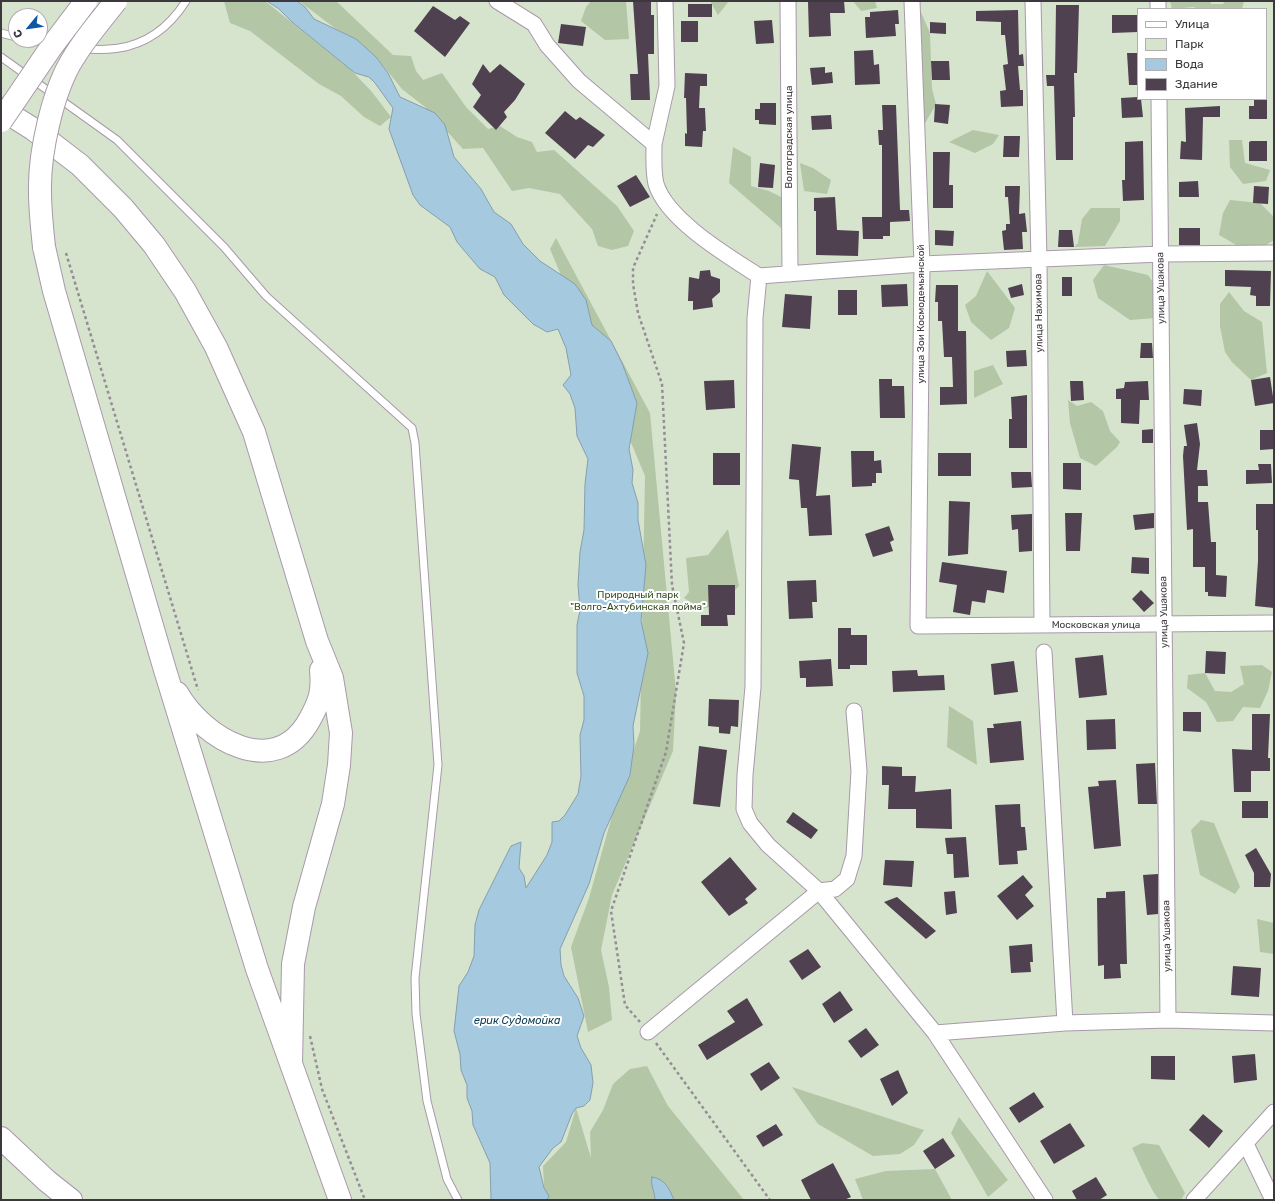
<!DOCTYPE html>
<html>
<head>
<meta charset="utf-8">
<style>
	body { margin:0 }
	#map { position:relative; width:1275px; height:1201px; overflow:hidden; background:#fef3fe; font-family:Rubik,sans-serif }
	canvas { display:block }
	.frame { position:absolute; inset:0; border:2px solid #3d373e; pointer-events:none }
	.legend { position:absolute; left:1137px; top:8px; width:130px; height:92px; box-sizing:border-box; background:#fff; border:1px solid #b1afb2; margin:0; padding:5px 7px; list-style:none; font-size:12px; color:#3d373e }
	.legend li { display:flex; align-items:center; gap:8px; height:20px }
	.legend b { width:20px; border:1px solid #b1afb2 }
	.north { position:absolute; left:8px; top:8px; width:40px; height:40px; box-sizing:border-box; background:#fff; border:1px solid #b1afb2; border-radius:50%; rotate:241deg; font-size:11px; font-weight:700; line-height:16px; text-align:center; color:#3d373e }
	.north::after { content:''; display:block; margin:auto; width:14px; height:18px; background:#0c56a5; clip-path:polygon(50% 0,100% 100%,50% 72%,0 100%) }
</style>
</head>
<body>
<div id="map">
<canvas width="1275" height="1201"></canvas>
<div class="frame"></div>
<ul class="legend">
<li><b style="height:5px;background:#fff"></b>Улица</li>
<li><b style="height:11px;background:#d6e4cd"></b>Парк</li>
<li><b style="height:11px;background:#a5cae0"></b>Вода</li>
<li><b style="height:11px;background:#4f4150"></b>Здание</li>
</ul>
<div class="north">С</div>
</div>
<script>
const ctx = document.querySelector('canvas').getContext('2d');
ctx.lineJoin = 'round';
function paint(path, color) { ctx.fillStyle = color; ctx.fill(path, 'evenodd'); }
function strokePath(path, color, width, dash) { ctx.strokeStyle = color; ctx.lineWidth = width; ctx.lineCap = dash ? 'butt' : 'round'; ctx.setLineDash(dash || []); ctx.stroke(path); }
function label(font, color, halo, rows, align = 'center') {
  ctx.font = font + ' Rubik,sans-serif'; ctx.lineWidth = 4; ctx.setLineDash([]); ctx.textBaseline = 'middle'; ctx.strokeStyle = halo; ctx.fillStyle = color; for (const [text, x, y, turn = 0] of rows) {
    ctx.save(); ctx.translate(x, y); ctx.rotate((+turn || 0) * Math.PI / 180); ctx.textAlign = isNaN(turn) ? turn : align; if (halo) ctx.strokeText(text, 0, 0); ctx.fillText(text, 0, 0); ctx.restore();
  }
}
paint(new Path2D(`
	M1 1H1274V1200H1ZM1138 9H1266V99H1138ZM16 16H40V40H16Z`), '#d6e4cd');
paint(new Path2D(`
	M224 1H265L351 70 372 92 391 117 380 126 364 117 341 96 319 84 250 31 230 23Z
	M299 1H336L393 55 411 56 416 71 423 80 442 73 466 107 488 129 500 126 517 137 532 142 537 152 554 150 617 206 634 231 628 246 612 250 598 246 592 229 560 194 529 188 512 191 483 148 463 149 425 107 402 89 376 57 356 39 336 29Z
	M591 1H626L629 39 605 40 581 21 586 7Z
	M710 1H729L718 15Z
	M853 1H875L877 8 861 11Z
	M1170 1H1210L1211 4H1223L1225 1H1244L1242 9H1196L1194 7 1172 9Z
	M920 10 930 33 932 89 936 104 923 127 918 75Z
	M973 130 999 135 993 144 975 153 949 142Z
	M1229 140H1242L1245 163 1270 170 1266 181 1243 184 1230 167Z
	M733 147 751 157V186L769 191 783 198 781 228 729 183Z
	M800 163 813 168 831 180 827 194 804 191Z
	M1230 200 1260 203 1274 217V240L1266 245 1238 246 1219 235 1223 213Z
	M1091 208H1120V221L1105 246 1074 247 1078 243 1082 219Z
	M556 238 650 413 676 692 673 751 612 895 601 950 609 987 612 1020 588 1032 571 947 589 898 612 816 640 731 645 476 550 249Z
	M1104 265 1148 275 1161 294 1155 318 1130 320 1098 298 1093 280Z
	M987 271 1015 308 1009 328 991 340 971 322 965 305 976 296Z
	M1229 292 1244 311 1262 322 1267 373 1251 380 1232 362 1225 352 1220 326V304Z
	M993 365 1003 384 974 398V371Z
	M1068 400 1077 406 1091 402 1103 411 1110 431 1120 442 1117 447 1096 466 1080 458 1070 423Z
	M728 529 739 586 723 603 702 609 684 598 689 592 686 558 708 555Z
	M1262 665 1272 672 1268 691 1260 708 1243 707 1233 721 1217 722 1206 702 1187 688 1188 675 1205 673 1215 691 1231 692 1244 684 1240 666Z
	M949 706 973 721 977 765 947 747Z
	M1201 820 1214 823 1240 887 1235 894 1200 875 1191 830Z
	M1257 919 1274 923V954L1260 952Z
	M647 1066 668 1106 744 1200H549L544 1188 543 1166 566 1142 576 1108 591 1158 590 1132 603 1110 613 1084 630 1069Z
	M792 1087 924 1130 914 1145 900 1154 873 1156 818 1124Z
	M959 1117 1008 1180 988 1197 951 1133Z
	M1142 1143 1159 1145 1185 1193 1181 1200H1160C1152 1194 1138 1159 1132 1148Z
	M935 1169 952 1200H863L855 1179 886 1171Z`), '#b3c6a6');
const water = new Path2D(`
	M267 1H297L305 7 314 19 356 39 376 57 388 73 400 97 435 113 445 125 454 157 481 189 494 212 511 224 523 244 540 261 575 284 586 300 592 325 611 341 622 363 637 403 629 449 633 470 632 483 638 503V520L646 565 641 621 648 653 633 726 634 745 630 775 604 833 589 884 560 949 561 965 564 976 578 998 584 1016 577 1036 581 1048 591 1065 593 1083 590 1100 584 1106 576 1108 572 1114 561 1142 553 1148 539 1167 544 1188 549 1196 547 1200H491L490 1163 473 1125 472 1111 467 1098V1085L461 1070 460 1054 454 1031 459 986 468 972 474 956 475 925 479 910 511 846 521 842 519 868 524 876 526 888 547 855 552 842V822L559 821 565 815 578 794 581 776 580 735 584 720V696L577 673V625L580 610 578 585 580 552 584 530 585 484 588 459 577 436 575 408 570 394 563 385 571 375 566 348 558 329 547 332 533 324 504 295 495 277 480 269 468 255 457 242 450 227 420 205 413 195 389 129 393 108 375 83 369 77 355 73 292 22 279 9Z
	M652 1177C665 1179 669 1188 674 1200H655C655 1191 650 1186 652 1177Z`);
paint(water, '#a5cae0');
strokePath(water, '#869eaf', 1);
paint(new Path2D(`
	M633 1H651V15H654V54H648L650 100H631L630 74H638Z
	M844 1 845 13H830L831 36 809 37 808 2Z
	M688 4H712V17H688Z
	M1056 5H1079L1077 73H1074L1075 117H1073V160H1056L1054 86H1047L1046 75H1055Z
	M433 6 455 20 460 16 470 23 445 57 414 31Z
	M898 10 899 24H895L896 36 866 38 865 17H870V12Z
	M1018 10 1019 55 1023 54 1024 66H1018L1020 90H1023V106L1001 107 1000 91 1006 90 1003 65 1008 64 1005 35H1001V22L976 21V11Z
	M1112 15H1138V32L1112 33Z
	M772 20 774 43 756 44 754 21Z
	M681 21H698V42H681Z
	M930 22 946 23V34L930 33Z
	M561 24 586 27 583 46 558 43Z
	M873 50 874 65 879 64 880 84 855 85 854 51Z
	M1127 53H1138V85H1129Z
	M931 61H949L950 80H932Z
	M483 64 490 73 500 64 525 84 515 100 504 112 507 117 496 130 473 107 481 95 472 84Z
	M825 67V73L832 72 833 83 812 85 810 68Z
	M685 73 707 74V86H700L699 108H705L706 131H703L702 147 685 146V133L687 134 686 98H684Z
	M1138 97V99H1141L1143 117 1122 118 1121 98Z
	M1254 99H1267V119H1249V106H1254Z
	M760 103H776V125L759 124V120H755V109H760Z
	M935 104 950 105 948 124 934 122Z
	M882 105H896L900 210H909L910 221 890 222V236H883V239H863L862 217H882V145H879L878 130H883Z
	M1220 106V117H1203L1202 160 1180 159 1181 141 1186 142 1185 108Z
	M565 111 576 120 580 117 605 135 593 147 588 145 575 159 545 133Z
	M831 115 832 129 812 130 811 116Z
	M1004 136H1020L1019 157H1003Z
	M1143 141 1144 200 1123 201 1122 180H1125V142Z
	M1251 141H1267V161H1249V142Z
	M933 152H950L949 185H953V208H933Z
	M760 163 775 165 773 188 758 187Z
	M636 175 650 197 630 207 617 186Z
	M1198 181 1199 197H1179V182Z
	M1005 186H1020L1019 214 1025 213 1027 232H1022L1023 249 1004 250 1002 231 1006 230V224H1010L1008 197H1005Z
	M1254 186 1269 187 1268 204 1253 203Z
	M835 197 837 230 859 231 858 256 816 255V211H814V198Z
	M1179 228H1200V245H1179Z
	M935 230 954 231 953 246 935 245Z
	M1059 230H1072L1074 247H1058Z
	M710 270 711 276 720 279V292L712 299 713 307 693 310V301H688L689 277 699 279 700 271Z
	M1225 270 1271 271 1270 306H1256V296L1250 295 1251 287 1225 286Z
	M1062 277H1072V296H1062Z
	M907 284 908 306 882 307 881 285Z
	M1022 284 1024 295 1011 298 1008 288Z
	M936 285H958V331H966L967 404 940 405V387H953L952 357H944L942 321H938V302H935Z
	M838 290H857V315H838Z
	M785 294 812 296 810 329 782 327Z
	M1141 343H1152L1153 358H1140Z
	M1026 350 1027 366 1007 367 1006 351Z
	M1270 377 1274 403 1255 406 1251 380Z
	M879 379H892V386H904L905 418H880Z
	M734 380 735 408 706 410 704 381Z
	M1070 381H1083L1084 400 1071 401Z
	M1148 381 1149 400H1140L1139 424 1121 423V399H1116V389L1124 388 1125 382Z
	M1184 389 1202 390 1201 406 1183 404Z
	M1027 395V448H1009V419H1012L1011 397Z
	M1197 423 1200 444 1197 470H1207L1208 486H1198V502H1208L1211 542H1216V575L1227 576 1226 597 1208 596V592H1205V567H1193V529L1187 530 1183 456 1184 446H1187L1184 425Z
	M1153 429V443H1142V430Z
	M1260 430H1274V449L1260 450Z
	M792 444 821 447 816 496 830 495 832 535 809 536 807 508H801L799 480 789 479Z
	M851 451H874V461L881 460 882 473H876V483H872V486L852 487Z
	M713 453H740V485H713Z
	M938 453H971V476H938Z
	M1063 463H1081V490L1063 489Z
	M1258 464H1271L1272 483 1246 484V470H1259Z
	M1011 472H1031L1032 487 1012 488Z
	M949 501 970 502 968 554 948 556Z
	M1256 504H1274V608L1255 606 1258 561V530H1256Z
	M1065 513H1082L1080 551H1066Z
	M1154 513V528L1135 530 1133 515Z
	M1032 514V551L1019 552 1018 529 1012 530 1011 515Z
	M889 526 894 540 890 542 893 551 873 557 865 534Z
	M1132 557 1149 558V574L1131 573Z
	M942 562 1007 571 1004 593 987 590 985 603 972 601 970 615 953 612 957 585 939 582Z
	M816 580 817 602H812L813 618 789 619 787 581Z
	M708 585H735V615H727L728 626H701V615H709Z
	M1141 590 1154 603 1144 612 1132 599Z
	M838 628H851V635H867V665H850V669H838Z
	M1206 651 1226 652 1225 674 1205 673Z
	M1103 655 1107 695 1079 698 1075 658Z
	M831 659 833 686 806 687V678H800L799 661Z
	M1014 661 1018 692 994 695 991 664Z
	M917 670 918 676 944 675 945 690 893 692 892 671Z
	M709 699 739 700 738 727 731 726 730 734 719 733V727L708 726Z
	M1183 712H1201V732L1183 731Z
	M1252 714H1270L1268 758H1270V771H1251V792H1234L1232 749 1252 750Z
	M1115 719 1116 749 1087 750 1086 720Z
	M1021 721 1024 760 990 763 987 728H994L993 724Z
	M699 746 727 750 720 807 693 804Z
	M1155 763 1157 804H1138L1136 764Z
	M882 766 902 767V776H916L915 792 951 789 952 829 916 828V809H888L889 785H882Z
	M1116 780 1121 846 1094 849 1088 787 1099 786 1098 781Z
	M1242 801H1268V818H1242Z
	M1020 804 1021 827H1025L1027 850 1017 851 1018 864 999 865 995 805Z
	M793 812 818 830 811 839 786 822Z
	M966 837 969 877 954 878 953 854H947L945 838Z
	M1256 848 1271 874 1270 887H1254V873L1245 855Z
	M730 857 757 889 745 899 748 903 729 916 701 882Z
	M885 860 914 861 912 887 883 885Z
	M1158 874V914L1147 915 1143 875Z
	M1023 875 1033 887 1025 895 1034 906 1017 920 997 896Z
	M955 891 957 913 946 915 944 892Z
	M1125 891 1127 964H1120L1121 978 1104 979V965L1098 966 1097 898H1106V892Z
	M897 897 936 931 926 939 884 902Z
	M1032 944 1033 962H1030L1031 972 1011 973 1009 946Z
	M808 949 821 967 802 980 789 961Z
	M1233 966 1261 968 1259 997 1231 995Z
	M840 991 853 1010 834 1023 822 1004Z
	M747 998 763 1025 707 1060 698 1045 735 1022 727 1011Z
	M866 1028 879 1045 861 1058 848 1041Z
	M1255 1054 1257 1080 1234 1083 1232 1056Z
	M1151 1056H1175V1080L1151 1079Z
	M769 1062 780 1078 761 1091 750 1074Z
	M898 1070 908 1093 892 1106 880 1079Z
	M1034 1092 1044 1107 1019 1123 1009 1108Z
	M1203 1114 1223 1131 1209 1148 1189 1130Z
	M1070 1123 1085 1146 1054 1164 1040 1141Z
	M776 1124 783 1135 763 1147 756 1136Z
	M943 1138 955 1156 935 1169 923 1151Z
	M833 1163 851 1197 844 1200H811L801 1180Z
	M1096 1177 1107 1195 1099 1200H1077L1072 1191Z`), '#4f4150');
const lane = new Path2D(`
	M1 33 16 37
	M32 40C94 53 147 62 186 1
	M1 57 117 140 224 247 266 296 412 428 415 443 438 765 415 978 416 1014 427 1101 447 1179 458 1200`);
const street = new Path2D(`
	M497 1 534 24 547 45 579 81 654 144C654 156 653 171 656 184 667 220 728 256 759 276L755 318 753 687 745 775 744 809 750 823 768 845 819 891 935 1033 1065 1023 1168 1020
	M788 1 790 274
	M912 1 922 264 918 626 1274 623
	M1033 1 1039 260 1042 625
	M1158 1V9
	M1159 99 1168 1020 1274 1023
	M654 144 667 86 665 1
	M759 276 922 264 1161 254 1274 253
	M1044 652 1065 1023
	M648 1032 819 891 835 889 847 879 854 856 859 771 854 711
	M935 1033 1045 1200
	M1246 1144 1273 1200
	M1194 1200 1274 1112`);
const primary = new Path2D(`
	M1 109 33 129 80 165 123 208 154 245 185 291 216 347 254 432 317 641 332 678 341 733 339 765 333 804 304 907 293 964 291 1064
	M44 247 54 291 165 670 257 969 340 1200
	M177 693C203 739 276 782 310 719 320 701 323 691 321 670
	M1 1138 47 1181 71 1200`);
strokePath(lane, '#a999ab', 9);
strokePath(street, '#a999ab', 17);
strokePath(primary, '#a999ab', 24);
strokePath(new Path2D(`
	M66 253 198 690
	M640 1022 625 1005 611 911 666 752 684 643 672 585 662 384 638 313 633 284V268L657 214
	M310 1036 322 1089 365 1200
	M656 1043 770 1200`), '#958d96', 2.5, [3, 3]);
strokePath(lane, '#fff', 7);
strokePath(street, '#fff', 15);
strokePath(primary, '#fff', 22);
const primaryBridge = new Path2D(`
	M1 121 52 46 86 1
	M44 247C42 228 40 210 40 192 39 153 53 89 74 57 86 37 102 19 116 1`);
strokePath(primaryBridge, '#a999ab', 24, []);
strokePath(primaryBridge, '#fff', 22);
label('10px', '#3d373e', '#fff', [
	["Волгоградская улица",789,137,-90],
	["улица Ушакова",1161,288,-91],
	["улица Нахимова",1039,313,-91],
	["улица Зои Космодемьянской",921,314,-90],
	["улица Ушакова",1164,612,-91],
	["Московская улица",1096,625],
	["улица Ушакова",1167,936,-91]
]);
label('10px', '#334c1d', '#fff', [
	["Природный парк",638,595],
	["\"Волго-Ахтубинская пойма\"",638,607]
]);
label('italic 11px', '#0a3b52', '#fff', [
	["ерик Судомойка",517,1021]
]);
</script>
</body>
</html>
